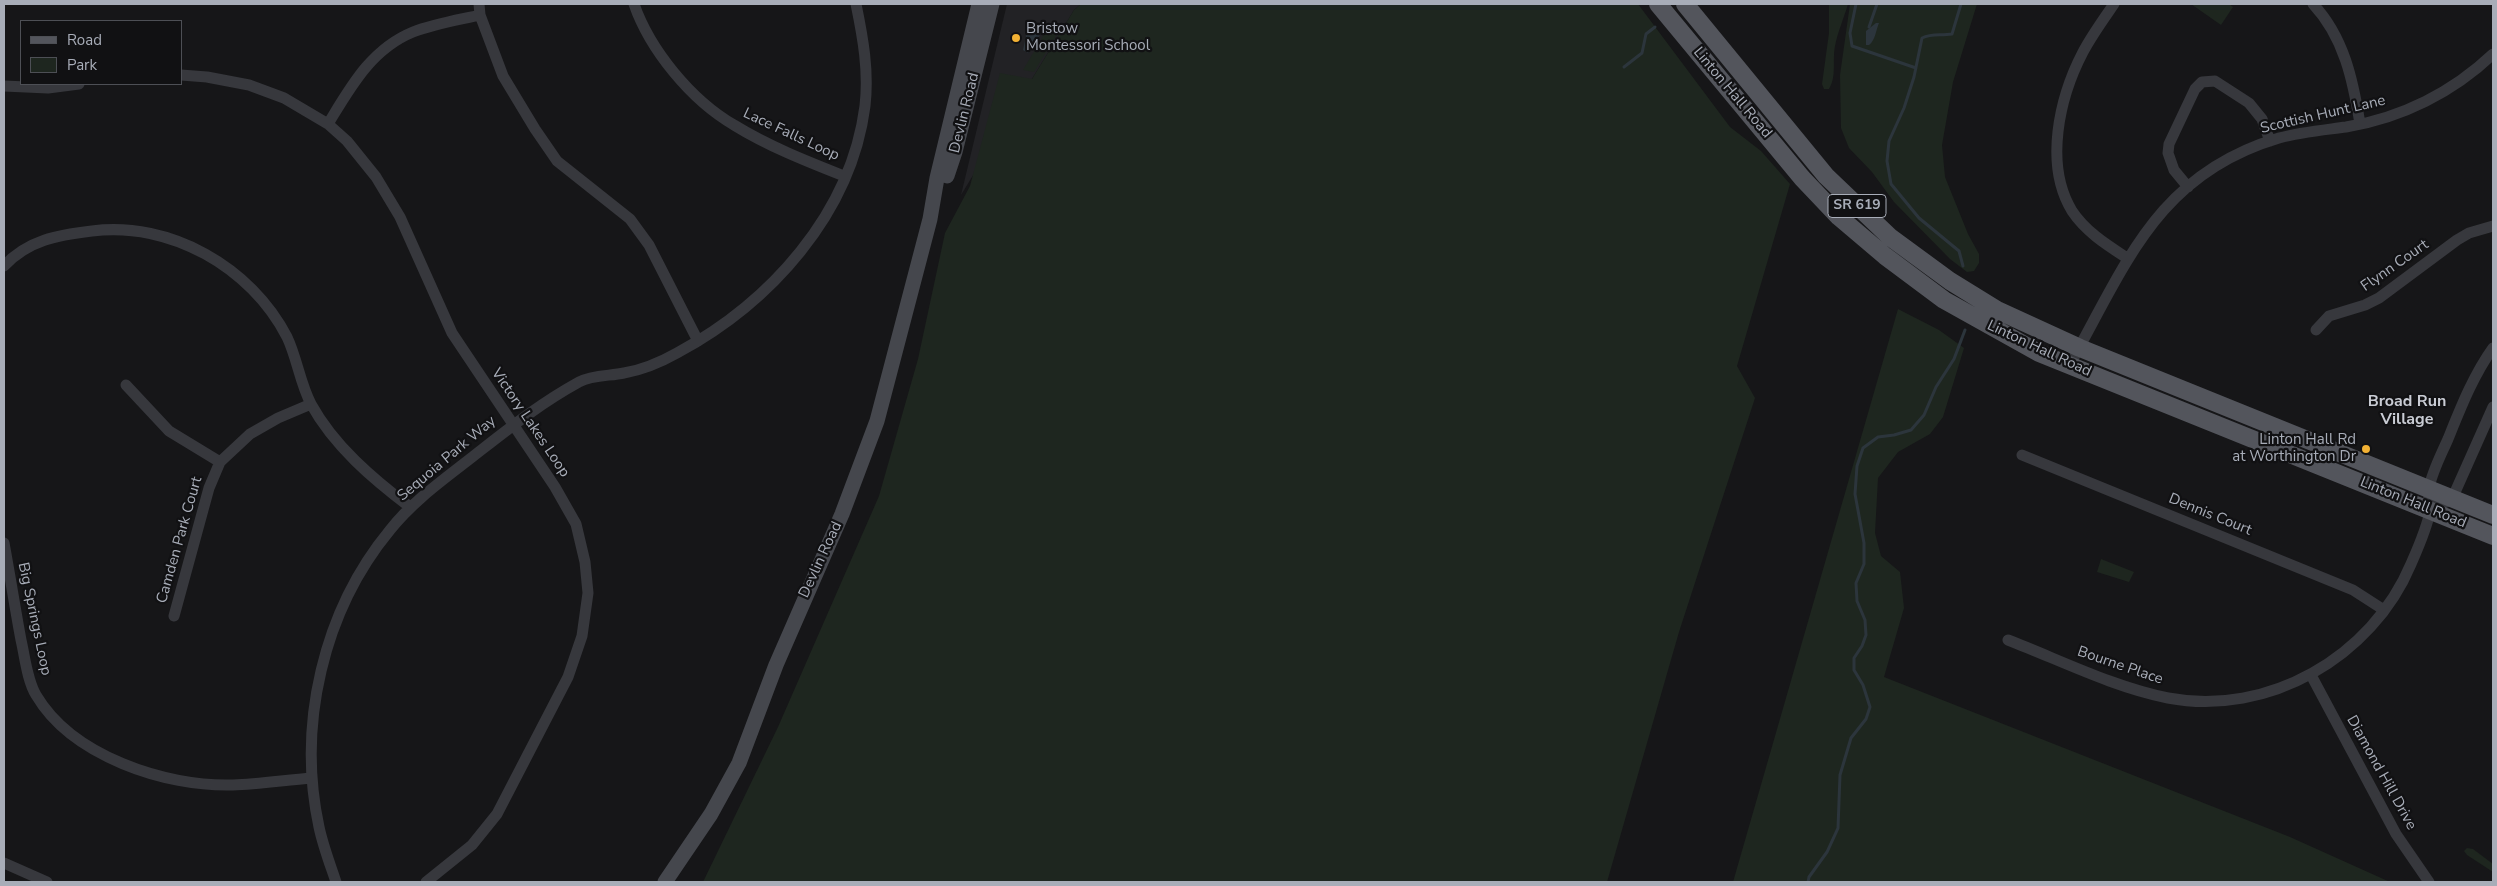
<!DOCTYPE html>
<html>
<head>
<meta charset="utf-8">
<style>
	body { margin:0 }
	#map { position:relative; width:2497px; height:886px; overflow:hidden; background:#161618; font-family:"Nunito Sans",sans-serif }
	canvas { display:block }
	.frame { position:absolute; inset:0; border:5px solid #a8adb8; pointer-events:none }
	.legend { position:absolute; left:20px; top:20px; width:162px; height:65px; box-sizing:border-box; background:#111113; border:1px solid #4d4f55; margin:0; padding:6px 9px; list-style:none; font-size:15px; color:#a8adb8 }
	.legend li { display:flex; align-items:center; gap:10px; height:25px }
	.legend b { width:25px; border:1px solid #4d4f55 }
</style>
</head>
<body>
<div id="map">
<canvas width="2497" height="886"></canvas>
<div class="frame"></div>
<ul class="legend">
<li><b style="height:6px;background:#53555c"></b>Road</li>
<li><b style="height:14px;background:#1e261f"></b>Park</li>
</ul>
</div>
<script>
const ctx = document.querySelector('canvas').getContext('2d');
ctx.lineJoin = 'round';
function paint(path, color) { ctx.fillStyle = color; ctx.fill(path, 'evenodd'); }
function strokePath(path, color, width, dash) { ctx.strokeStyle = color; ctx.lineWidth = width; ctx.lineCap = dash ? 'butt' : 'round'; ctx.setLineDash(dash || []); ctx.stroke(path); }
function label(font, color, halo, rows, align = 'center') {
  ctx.font = font + ' "Nunito Sans",sans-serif'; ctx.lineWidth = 4.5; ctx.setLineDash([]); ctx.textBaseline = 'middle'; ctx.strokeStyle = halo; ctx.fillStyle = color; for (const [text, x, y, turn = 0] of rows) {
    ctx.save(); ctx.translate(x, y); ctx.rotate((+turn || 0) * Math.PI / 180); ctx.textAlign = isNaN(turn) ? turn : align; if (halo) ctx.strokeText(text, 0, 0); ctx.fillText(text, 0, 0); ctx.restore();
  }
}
paint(new Path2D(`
	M1007 4H1081L1074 10 961 195Z`), '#222225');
paint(new Path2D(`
	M1081 4H1638L1730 127 1761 151 1790 184 1737 366 1755 398 1679 632 1607 882H703L778 727 879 496 918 359 945 233 970 186 1000 73 1032 79 1074 10Z
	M1829 4H1848C1844 18 1838 31 1835 46 1832 61 1837 76 1829 89H1824L1822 84 1829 33Z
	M1850 4H1977L1953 82 1942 145 1945 177 1968 234 1979 254V263L1974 271 1967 272 1950 259 1894 202 1872 172 1849 148 1841 128 1840 75Z
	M2191 4H2229L2233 7 2221 25Z
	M1045 30 1059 31 1034 72 1023 70 1042 38Z
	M1898 309 1939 330 1964 348 1943 417 1930 434 1898 452 1878 478 1875 533 1881 556 1900 572 1904 608 1884 677 2290 837 2390 882H1733Z
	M2101 559 2134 572 2129 582 2097 572Z
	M2467 848 2473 849 2493 864V872L2467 855 2464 851Z`), '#1e261f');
paint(new Path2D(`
	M1876 23H1879C1876 30 1875 41 1869 45H1866V31Z
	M1032 29 1039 30 1041 33 1028 53 1023 50 1027 32Z`), '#2c353c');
strokePath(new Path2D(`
	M1856 4 1850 33 1852 46 1916 68
	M1961 4 1952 34C1941 36 1932 33 1922 38L1914 77 1904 108 1889 141 1887 161 1891 184 1919 218 1959 251 1963 266
	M1869 27 1877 4
	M1624 67 1642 53 1646 34 1655 27
	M1808 882 1809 877 1827 852 1838 828 1840 775 1851 738 1866 719 1870 707 1863 685 1854 670V658L1862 646 1866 635 1865 620 1857 601 1856 583 1864 564V543L1855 494 1857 466 1863 448 1878 437 1894 435 1911 430 1924 415 1936 387 1954 359 1965 330`), '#2c353c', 3);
strokePath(new Path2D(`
	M479 4 480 15 503 76 535 129 557 161 630 219 649 245 698 341
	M634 4C650 50 691 100 734 125 768 146 806 161 844 176
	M2114 4C2103 20 2092 35 2083 52 2059 98 2044 165 2072 211 2086 232 2107 245 2127 258
	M2313 4C2344 37 2353 80 2360 124
	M181 75 207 77 249 85 284 98 328 124 347 141 376 177 400 217 452 333 555 487 576 524 585 562 588 593 582 636 568 677 497 814 472 845 426 882
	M4 86 48 88 79 84
	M328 124C350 88 371 49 413 32 434 24 458 20 480 15
	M2188 187 2174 170 2168 153 2169 144 2195 89 2202 82 2215 81 2249 103 2262 119 2270 141
	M4 266C28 240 58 235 92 231 170 221 251 267 287 337 297 358 300 383 311 404 334 446 373 479 410 507
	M2316 330 2329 316 2365 305 2379 298 2457 240 2469 233 2493 226
	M2070 364C2126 265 2157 174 2279 138 2301 132 2324 130 2346 127 2402 118 2453 92 2493 54
	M126 385 169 431 220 462
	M2022 455 2353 590 2384 610
	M2430 510 2452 499 2493 407
	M4 543C10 575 15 608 21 640 25 657 27 680 36 695 72 756 165 787 233 785 259 784 286 780 312 778
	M174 616 209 488 220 462 250 434 278 418 311 404
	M2008 640C2060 660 2113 687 2168 698 2268 717 2372 657 2411 564 2418 548 2427 528 2430 511 2431 503 2427 496 2429 488 2432 472 2441 455 2448 439 2461 407 2473 376 2493 348
	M2311 675 2396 834 2429 882
	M4 863 47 882
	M336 882C330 864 323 846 319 827 297 725 323 611 390 530 413 501 443 480 471 458 507 430 539 404 579 382 592 375 610 376 624 373 642 370 661 362 677 353 770 303 851 214 865 106 869 71 863 38 856 4`), '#37383d', 11);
strokePath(new Path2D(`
	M947 176 955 152 992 4
	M665 882 711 814 739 763 776 665 842 514 877 421 930 219 937 178 979 4`), '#45474d', 15);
strokePath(new Path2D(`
	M1658 4 1802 178 1839 217 1885 256 1944 300 2039 353 2493 536
	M1685 4 1826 176 1890 237 1950 281 1997 310 2080 348 2493 515`), '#53555c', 18);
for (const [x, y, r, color] of [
	[1016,38,5,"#f2b134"],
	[2366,449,5,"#f2b134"]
]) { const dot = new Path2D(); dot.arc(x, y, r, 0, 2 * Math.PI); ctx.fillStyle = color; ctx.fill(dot); strokePath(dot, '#111113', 2); }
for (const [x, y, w] of [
	[1857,206,58]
]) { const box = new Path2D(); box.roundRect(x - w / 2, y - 11.5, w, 23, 4); ctx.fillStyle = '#111113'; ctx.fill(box); strokePath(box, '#a8adb8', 1); }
label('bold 14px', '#a8adb8', null, [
	["SR 619",1857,206]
]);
label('15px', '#a8adb8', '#111113', [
	["Bristow",1026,29],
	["Montessori School",1026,46],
	["Linton Hall Rd",2356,440,"right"],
	["at Worthington Dr",2356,457,"right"]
], 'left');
label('15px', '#a8adb8', '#111113', [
	["Linton Hall Road",1732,93,50],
	["Devlin Road",965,113,-76],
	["Scottish Hunt Lane",2323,115,-13],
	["Lace Falls Loop",791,135,25],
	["Flynn Court",2395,266,-35],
	["Linton Hall Road",2039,349,25],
	["Victory Lakes Loop",530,423,56],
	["Sequoia Park Way",447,459,-40],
	["Linton Hall Road",2413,503,22],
	["Dennis Court",2210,515,22],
	["Camden Park Court",180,540,-74],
	["Devlin Road",821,560,-65],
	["Big Springs Loop",34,619,78],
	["Bourne Place",2120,666,19],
	["Diamond Hill Drive",2381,773,61]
]);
label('bold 16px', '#c9ccd4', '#111113', [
	["Broad Run",2407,402],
	["Village",2407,420]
]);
</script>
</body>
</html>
